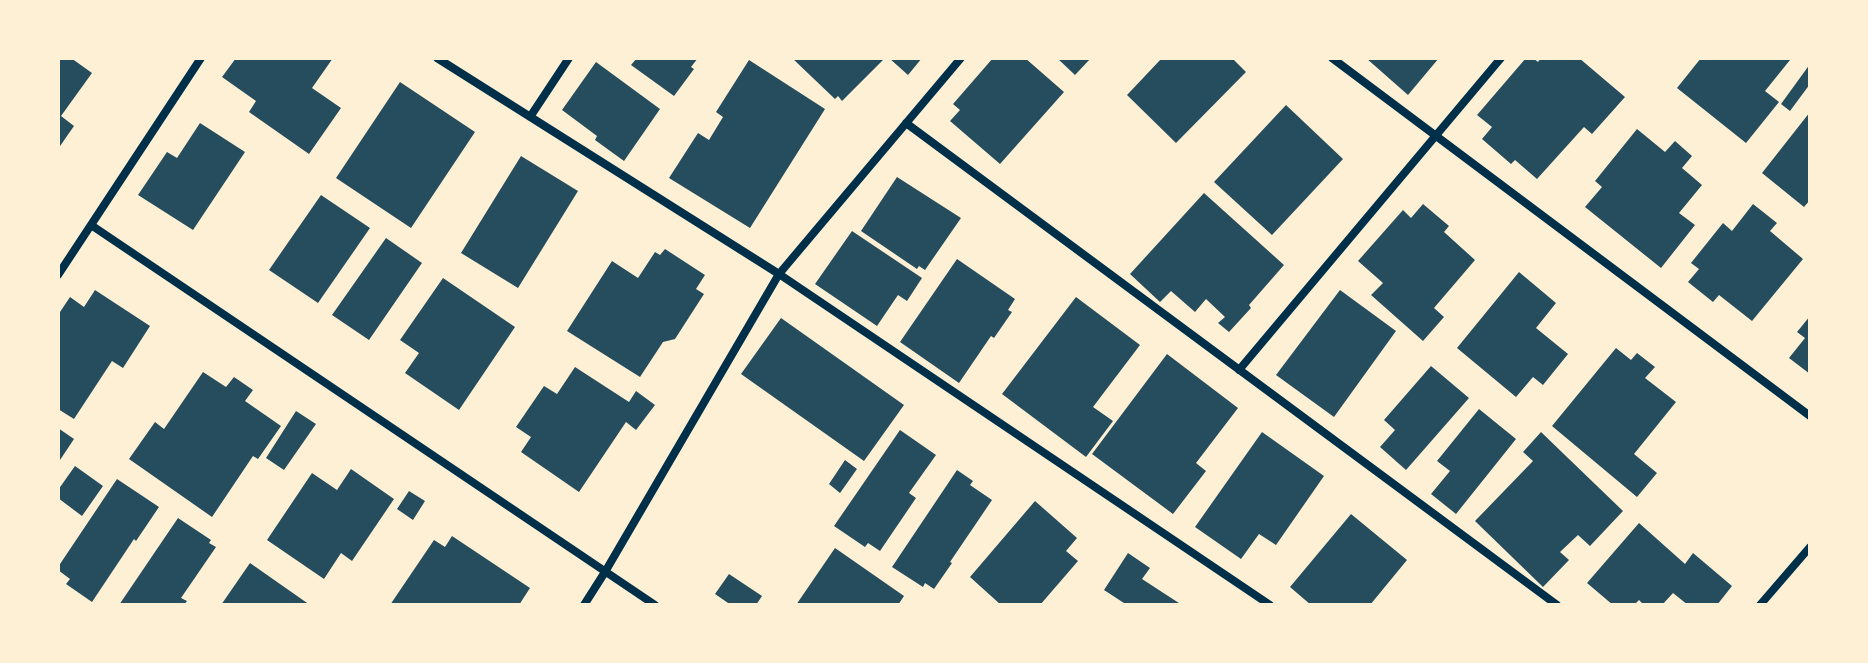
<!DOCTYPE html>
<html>
<head>
<meta charset="utf-8">
<style>
	body { margin:0 }
	#map { position:relative; width:1868px; height:663px; overflow:hidden; background:#fdf0d5; font-family:Jost,sans-serif }
	canvas { display:block }
	.frame { position:absolute; inset:0; border:60px solid #fdf0d5; pointer-events:none }
</style>
</head>
<body>
<div id="map">
<canvas width="1868" height="663"></canvas>
<div class="frame"></div>
</div>
<script>
const ctx = document.querySelector('canvas').getContext('2d');
ctx.lineJoin = 'round';
function paint(path, color) { ctx.fillStyle = color; ctx.fill(path, 'evenodd'); }
function strokePath(path, color, width, dash) { ctx.strokeStyle = color; ctx.lineWidth = width; ctx.lineCap = dash ? 'butt' : 'round'; ctx.setLineDash(dash || []); ctx.stroke(path); }
paint(new Path2D(`
	M58 58H71L92 73 61 116 74 126 58 149Z
	M236 58H333L312 88 341 108 309 154 249 112 256 101 222 77Z
	M637 58H698L691 67 694 69 674 96 631 65Z
	M792 58H881L883 60 842 101 838 96 835 99Z
	M889 58H922L908 75Z
	M993 58H1025L1064 92 1000 164 950 121 960 110 953 104Z
	M1057 58H1091L1075 75Z
	M1162 58H1232L1246 72 1176 143 1127 95Z
	M1366 58H1439L1408 95Z
	M1526 58H1533L1538 62 1541 58H1579L1625 97 1592 134 1584 127 1537 179 1515 160 1511 164 1482 139 1492 127 1477 115Z
	M1701 58H1788L1790 60 1765 91 1779 102 1746 143 1677 88Z
	M749 60 825 109 750 228 669 178 698 133 709 140 723 117 716 112Z
	M596 62 660 109 624 161 595 140 597 136 562 110Z
	M1810 64V84L1790 111 1781 104Z
	M400 82 475 132 411 228 336 178Z
	M1286 105 1343 159 1272 235 1214 182Z
	M1810 112V200L1804 207 1762 173Z
	M200 123 245 152 193 230 138 195 167 152 177 158Z
	M1637 129 1665 152 1675 141 1692 156 1682 168 1702 185 1679 213 1695 225 1661 268 1585 207 1602 187 1595 181Z
	M521 156 578 191 518 288 461 253Z
	M897 177 961 218 925 270 919 266 917 269 861 231Z
	M1204 193 1284 265 1249 305 1251 308 1229 332 1218 323 1225 317 1206 299 1195 312 1171 291 1160 302 1130 274Z
	M321 195 370 228 318 303 269 270Z
	M1423 204 1449 226 1444 232 1475 260 1434 308 1444 317 1423 341 1371 295 1383 283 1358 261 1403 210 1411 218Z
	M1753 204 1777 223 1770 231 1803 259 1752 321 1719 295 1713 302 1688 282 1699 269 1691 263 1723 223 1732 231Z
	M852 231 922 278 907 301 898 295 877 326 815 284Z
	M386 238 422 263 369 340 332 315Z
	M665 249 705 275 696 289 704 294 675 339 663 342 640 377 567 331 612 261 638 278 655 252 660 255Z
	M957 259 1015 299 1008 310 1012 312 994 338 991 336 959 383 900 342Z
	M1519 272 1556 303 1536 328 1568 354 1543 385 1533 377 1516 397 1457 348Z
	M443 278 515 327 459 410 405 373 419 353 400 340Z
	M95 290 150 326 123 368 112 361 74 419 58 409V315L70 297 84 307Z
	M1340 290 1396 331 1334 417 1276 375Z
	M1076 297 1140 345 1093 407 1113 421 1086 457 1002 394Z
	M1810 316V374L1789 358 1805 338 1797 332Z
	M781 318 904 405 864 461 741 374Z
	M1616 348 1631 360 1637 353 1655 367 1645 378 1676 402 1634 454 1657 473 1637 497 1552 426Z
	M1167 354 1238 408 1196 463 1206 471 1173 514 1092 454Z
	M1431 366 1469 398 1406 470 1380 447 1395 430 1384 420Z
	M575 367 629 402 636 391 655 405 636 430 626 422 579 492 521 452 531 437 516 427 544 386 557 394Z
	M203 372 226 387 234 377 253 390 245 401 281 426 258 459 253 456 212 517 129 459 155 422 164 429Z
	M1479 409 1516 439 1456 514 1431 494 1450 471 1437 461Z
	M296 411 316 424 284 470 266 458Z
	M58 428 74 439 58 463Z
	M900 430 936 455 909 493 916 498 880 551 868 543 865 547 834 526Z
	M1262 432 1324 476 1276 545 1259 534 1241 559 1195 527Z
	M1541 432 1623 511 1590 546 1578 535 1560 552 1569 560 1543 587 1475 521 1533 461 1523 452Z
	M845 460 857 469 840 493 829 484Z
	M75 466 103 486 82 516 58 498V490Z
	M351 469 394 499 352 561 341 553 324 579 267 540 312 473 337 490Z
	M957 470 973 481 970 485 992 500 950 562 952 563 934 589 925 583 923 587 892 567Z
	M117 479 159 507 136 541 134 539 92 602 66 584 70 579 58 570V567Z
	M409 491 425 501 413 520 397 509Z
	M1035 501 1077 538 1066 551 1078 561 1040 605H1001L970 577Z
	M1351 514 1407 560 1370 605H1311L1290 587Z
	M178 518 211 540 209 543 216 547 181 598 187 601 184 605H119Z
	M1639 523 1685 564 1693 553 1732 586 1717 605H1688L1673 593 1662 605H1644L1639 600 1634 605H1613L1587 583Z
	M452 536 530 588 519 605H390L434 540 445 547Z
	M835 548 904 596 898 605H796Z
	M1128 553 1150 568 1142 579 1182 605H1127L1104 590Z
	M250 563 310 605H221Z
	M729 574 762 596 756 605H731L715 594Z`), '#264d5e');
strokePath(new Path2D(`
	M437 58 779 274 1270 605
	M1332 58 1810 416
	M530 117 569 58
	M906 123 1557 605
	M91 225 655 605
	M58 275 201 58
	M1239 370 1501 58
	M584 605 605 572 779 274 961 58
	M1760 605 1810 547`), '#003049', 8);
</script>
</body>
</html>
